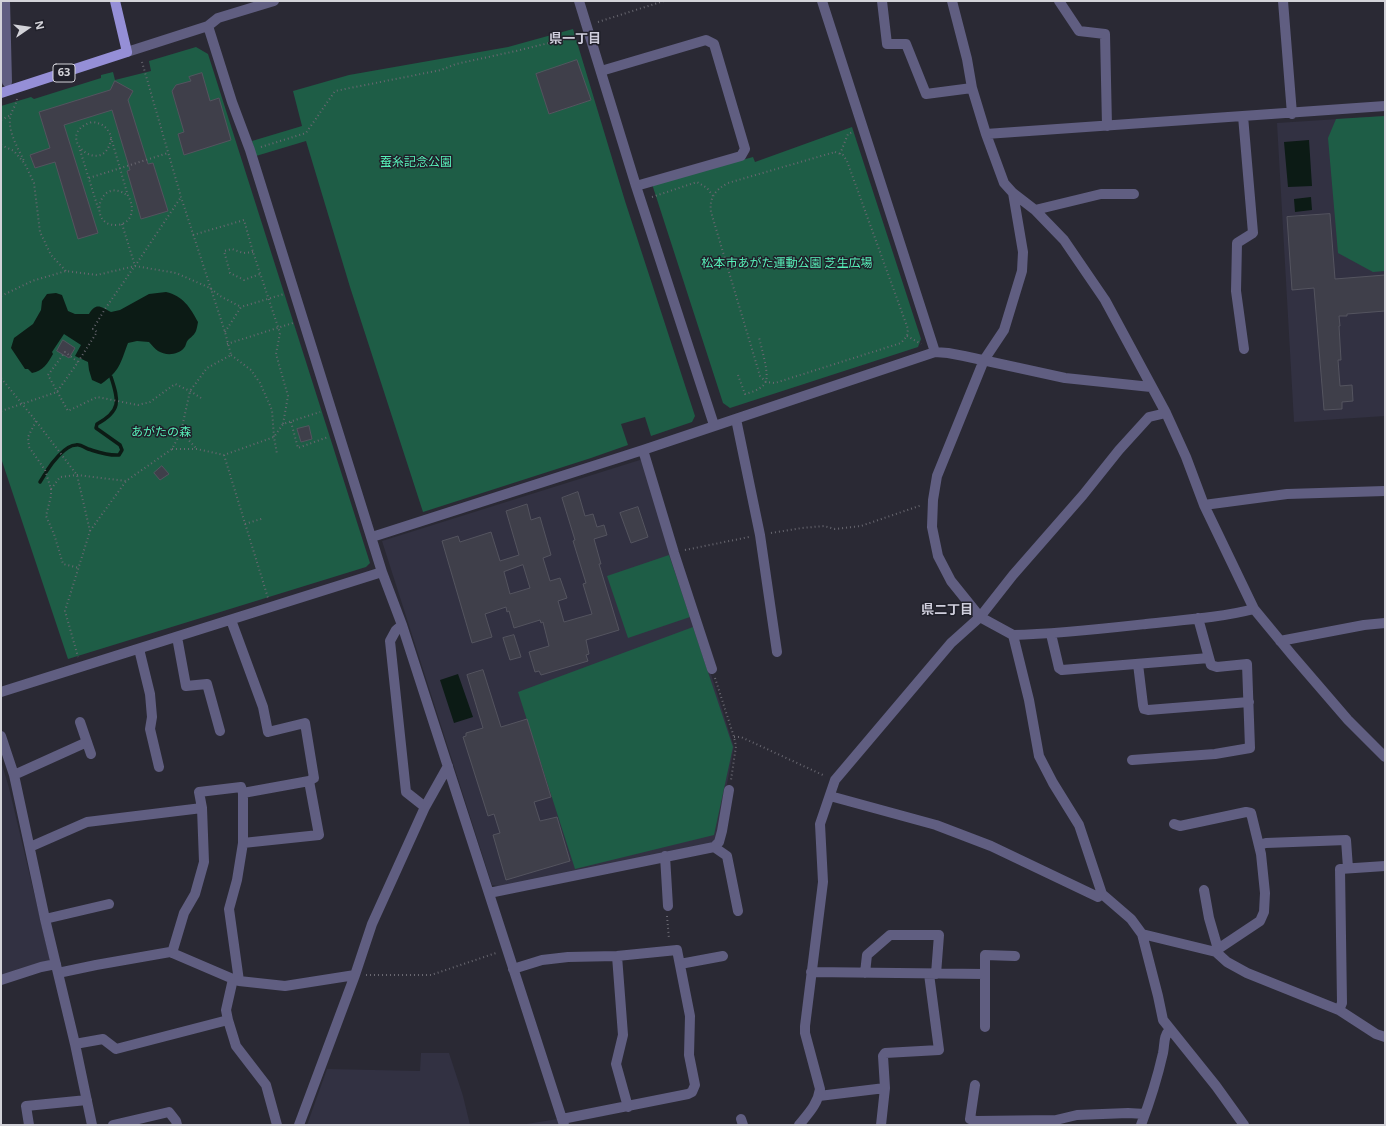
<!DOCTYPE html>
<html>
<head>
<meta charset="utf-8">
<style>
	body { margin:0 }
	#map { position:relative; width:1386px; height:1126px; overflow:hidden; background:#2a2934; font-family:"Noto Sans",sans-serif }
	canvas { display:block }
	.frame { position:absolute; inset:0; border:2px solid #d3d3d9; pointer-events:none }
	.north { position:absolute; left:8px; top:8px; width:40px; height:40px; -webkit-text-stroke:3px #20202a; paint-order:stroke; rotate:77deg; font-size:11px; font-weight:700; line-height:16px; text-align:center; color:#d3d3d9 }
	.north::after { content:''; display:block; margin:auto; width:14px; height:18px; background:#d3d3d9; clip-path:polygon(50% 0,100% 100%,50% 72%,0 100%) }
</style>
</head>
<body>
<div id="map">
<canvas width="1386" height="1126"></canvas>
<div class="frame"></div>
<div class="north">N</div>
</div>
<script>
const ctx = document.querySelector('canvas').getContext('2d');
ctx.lineJoin = 'round';
function paint(path, color) { ctx.fillStyle = color; ctx.fill(path, 'evenodd'); }
function strokePath(path, color, width, dash) { ctx.strokeStyle = color; ctx.lineWidth = width; ctx.lineCap = dash ? 'butt' : 'round'; ctx.setLineDash(dash || []); ctx.stroke(path); }
function label(font, color, halo, rows, align = 'center') {
  ctx.font = font + ' "Noto Sans","Noto Sans JP",sans-serif'; ctx.lineWidth = 3; ctx.setLineDash([]); ctx.textBaseline = 'middle'; ctx.strokeStyle = halo; ctx.fillStyle = color; for (const [text, x, y, turn = 0] of rows) {
    ctx.save(); ctx.translate(x, y); ctx.rotate((+turn || 0) * Math.PI / 180); ctx.textAlign = isNaN(turn) ? turn : align; if (halo) ctx.strokeText(text, 0, 0); ctx.fillText(text, 0, 0); ctx.restore();
  }
}
paint(new Path2D(`
	M1385 116V416L1294 422 1277 123Z
	M643 459 734 747 717 837 712 843 503 887 492 885 382 541Z
	M1 761 9 788 50 960 1 976Z
	M421 1053H449L463 1096 470 1125H307L327 1069 420 1071Z
	M558 1119 559 1125H520Z`), '#323142');
paint(new Path2D(`
	M573 29 625 201 695 416 692 422 651 436 645 417 621 424 628 445 591 458 423 512 350 287 306 141 256 156 252 141 302 126 293 91 349 75 508 47Z
	M196 47 208 54 370 563 366 567 68 659 1 458V106L31 97 34 99 101 78V75L113 72 115 80 151 71 149 61Z
	M1385 116V271L1373 272 1338 253 1328 138 1336 119Z
	M852 127 921 339 918 347 730 408 723 403 652 184 753 157 755 162Z
	M669 555 690 617 628 638 607 576Z
	M693 627 733 747 714 835 575 869 518 692Z`), '#1e5d46');
paint(new Path2D(`
	M1309 140 1312 186 1288 187 1284 142Z
	M1311 197 1312 210 1295 212 1294 199Z
	M166 292C183 296 190 307 198 322 196 333 196 333 188 340 186 342 186 346 184 348 178 355 166 356 158 351 155 349 152 345 149 342L137 341 128 343C120 364 120 371 101 384L92 380 89 370 88 362 75 356 81 345 64 334 52 352 53 354C48 363 43 371 32 373L28 369H25L11 348 14 338 33 324 41 310 42 301 47 294 56 293 62 295 68 311 75 314H89C96 302 101 307 111 312L120 310 149 294Z
	M458 674 473 717 454 723 440 680Z`), '#0c1b15');
strokePath(new Path2D(`
	M46 472C51 464 65 445 76 445 79 444 84 447 88 449 98 452 108 456 119 455L122 450 120 445 96 428 97 424C121 411 119 401 111 377
	M40 482 45 474`), '#0c1b15', 3.5);
const building = new Path2D(`
	M577 60 591 100 549 114 536 74Z
	M202 73 210 101 219 98 231 140 184 155 178 134 184 132 172 91 176 85 191 81 189 77Z
	M115 81 133 91 128 100 148 164 153 163 168 211 141 219 127 171 130 170 112 110 64 125 98 233 78 239 55 162 35 168 30 155 50 148 39 112 110 90Z
	M1330 214 1335 279 1385 275V311L1347 314V316H1339L1340 326H1339L1341 360H1338L1340 386 1352 385 1353 401 1342 402V409L1324 410 1314 288 1292 290 1287 217Z
	M63 340 75 348 69 358 57 351Z
	M309 426 312 439 301 442 297 429Z
	M162 466 169 474 160 480 154 473Z
	M578 492 585 516 593 514 597 527 604 525 607 535 594 539 601 564H599L619 630 586 640 589 654 586 655 588 661 541 675 539 671 535 672 529 652 549 646 543 622 541 623 540 620 514 628 509 611 507 612 506 607 485 614 492 637 472 643 442 541 458 536 460 542 491 532 500 561 519 555 506 511 527 504 531 520 540 517 551 555 543 558 550 581 560 578 567 598 558 601 564 622 592 614 583 584 586 583 573 541 575 540 562 498ZM523 565 530 588 510 594 504 572Z
	M638 507 648 537 631 543 620 513Z
	M514 635 521 657 510 660 503 638Z
	M483 670 501 727 527 719 551 797 534 802 540 821 557 817 570 861 506 880 493 835 500 833 494 814 488 816 463 737 466 736V733L483 728 467 675Z`);
paint(building, '#3f3f4a');
strokePath(building, '#54545f', 1);
strokePath(new Path2D(`
	M598 22 664 1
	M17 99C16 104 13 109 11 114 6 129 18 148 24 161
	M1 120 11 115
	M111 139C104 180 50 135 92 122 101 123 106 126 110 134L128 196C135 207 133 223 118 225 86 228 99 173 128 196
	M1 145 14 151 25 164 34 183 40 232 51 255 66 271
	M261 147 306 133 335 91 441 70 456 64 516 51 578 36
	M80 150 98 208
	M835 152 843 155 847 161 908 329 907 336 901 343 775 383 766 382 760 376 711 212C709 198 715 190 728 183Z
	M840 154 848 134 853 132
	M89 178 168 153
	M652 197 697 182 707 188 713 196
	M122 224 135 266
	M193 235 244 220 253 252 280 333 276 354 288 396 283 424
	M253 252 243 253 232 249 224 251 230 273 244 280 260 274
	M135 266 176 273 210 288 220 296 241 307
	M1 296 32 281 66 271 97 275 135 266 181 197
	M225 332 241 307 284 294
	M907 336 921 344
	M227 344 293 323
	M231 355 251 370 260 383 272 410 274 437 277 454
	M78 362 65 352 48 375 68 411 97 397 138 405 150 402 175 384 190 391 201 398
	M738 375 745 394C752 392 763 389 766 381 769 372 761 347 759 337
	M1 378 36 421 77 475 90 531 65 611 78 657
	M1 411 57 392 78 362 97 332 93 329 105 309 134 267
	M36 421 28 437 29 447 45 470 51 489V496L46 516 54 534 63 564 79 568
	M291 422 298 448 328 437
	M181 432 196 448
	M172 449H197L224 455 274 437 283 424 320 412
	M224 455 268 598
	M51 489 60 477 77 475 126 481 172 449 181 432 190 391 207 368 231 355 225 332 181 197 142 62
	M245 524 264 518
	M90 531 126 481
	M771 533 802 528 824 526 835 529 861 526 922 505
	M685 550 749 537
	M715 678 734 737 736 746 731 780
	M734 737H741L825 776
	M667 916 669 939
	M366 975H431L496 953`), '#686770', 2, [1, 3]);
strokePath(new Path2D(`
	M5 1 7 82
	M579 1 636 186 714 425
	M822 1 935 352
	M882 1 887 44H906L926 94 972 88
	M952 1 967 59 972 88 986 134 1004 183 1013 193 1035 210 1064 240 1105 300 1166 413 1186 457 1204 505 1254 609 1292 655 1348 720 1385 757
	M1059 1 1079 31 1105 34 1107 126
	M1283 1 1292 114
	M208 26 232 102 250 150 382 572 402 625 564 1125
	M127 52 208 26 218 18 274 1
	M601 71 706 40 714 44 745 149 741 156 636 186
	M1243 116 1253 233 1237 243 1236 291 1244 349
	M986 134 1385 106
	M1013 193 1023 252 1022 271 1004 330 984 360 937 476 933 500 932 527 938 556 951 581 980 617 1013 635 1029 700 1039 756 1053 783 1079 825 1102 894 1131 919 1142 934 1158 996 1163 1020 1216 1086 1244 1125
	M1035 210 1101 194H1134
	M736 419 760 535 777 652
	M643 450 674 553 712 669
	M1204 505 1287 494 1385 491
	M372 537 643 450 935 352 948 353 964 356 1065 378 1151 387
	M231 620 263 707 268 732 305 723 314 778 309 781 319 835 243 843 237 880 229 909 239 981
	M402 625 396 630 390 641 406 792 425 807
	M1051 634 1059 668 1062 670 1209 658
	M1013 635C1057 634 1101 629 1146 624 1182 620 1219 618 1254 609
	M177 637 186 686 207 684 220 731
	M1280 641 1364 625 1385 623
	M139 649 150 694 152 717 150 729 159 767
	M1138 664 1143 705 1144 709 1148 710 1249 702
	M1 692 382 572
	M80 722 91 754
	M1 736 14 775 45 919 75 1044 92 1125
	M1132 760 1215 754 1250 748 1247 664 1217 667 1211 665 1198 618
	M14 775 87 742
	M830 796 936 825 991 846 1098 897 1102 894
	M1174 824 1180 826 1246 812 1251 813 1261 854 1265 893 1264 912 1260 921 1218 949
	M243 843V793L309 781
	M1259 845 1266 843 1346 840 1348 868
	M30 847 87 822 202 808
	M714 847 727 856 738 911
	M665 856 668 906
	M1204 890 1209 918 1218 949 1216 952
	M489 893 714 847 719 842 722 831 729 790
	M45 919 109 904
	M1142 934 1216 952 1227 962 1247 973 1339 1010 1376 1034 1385 1037
	M172 953 184 913 195 894 204 862 202 808 199 792 241 787 243 793
	M617 956 623 1035 616 1064 628 1107
	M680 964 723 956
	M513 969 542 960 568 957 617 956 677 950 690 1016 689 1055 695 1085 692 1092 688 1094 562 1119
	M811 972 984 974
	M58 973 96 965 170 952 233 979
	M865 973 867 955 890 935H939L936 974
	M1 980 41 967 56 964
	M1339 1010 1342 1003 1340 869 1385 866
	M985 1027V955L1015 956
	M75 1044 103 1039 116 1049 228 1020
	M975 1085 970 1119 976 1121 1056 1120 1077 1115 1128 1113 1145 1114
	M819 1096 885 1088
	M741 1119 743 1125
	M29 1125 26 1106 87 1100
	M113 1125 169 1112 176 1121 177 1125
	M277 1125 266 1085 236 1046 228 1020 226 1010 233 979 239 981 285 986 355 975
	M299 1125 355 975 372 924 425 807 448 766
	M799 1125C808 1114 818 1104 820 1089L805 1033V1026L823 882 820 824 835 780 951 643 980 617 1013 575 1083 495 1119 450 1149 417 1166 413
	M881 1125 885 1088 883 1056 885 1053 939 1050 929 974
	M1141 1125C1149 1104 1158 1075 1163 1053 1165 1043 1163 1037 1170 1029`), '#605e81', 10);
strokePath(new Path2D(`
	M1 93 127 52 115 1`), '#958fd7', 10);
for (const [x, y, w] of [
	[64,73,22]
]) { const box = new Path2D(); box.roundRect(x - w / 2, y - 9, w, 18, 3); ctx.fillStyle = '#20202a'; ctx.fill(box); strokePath(box, '#d3d3d9', 1); }
label('bold 11px', '#d3d3d9', null, [
	["63",64,73]
]);
label('12px', '#57f1b9', '#20202a', [
	["蚕糸記念公園",416,163],
	["松本市あがた運動公園 芝生広場",787,264],
	["あがたの森",161,433]
]);
label('bold 13px', '#d0cfdd', '#20202a', [
	["県一丁目",575,39],
	["県二丁目",947,610]
]);
</script>
</body>
</html>
